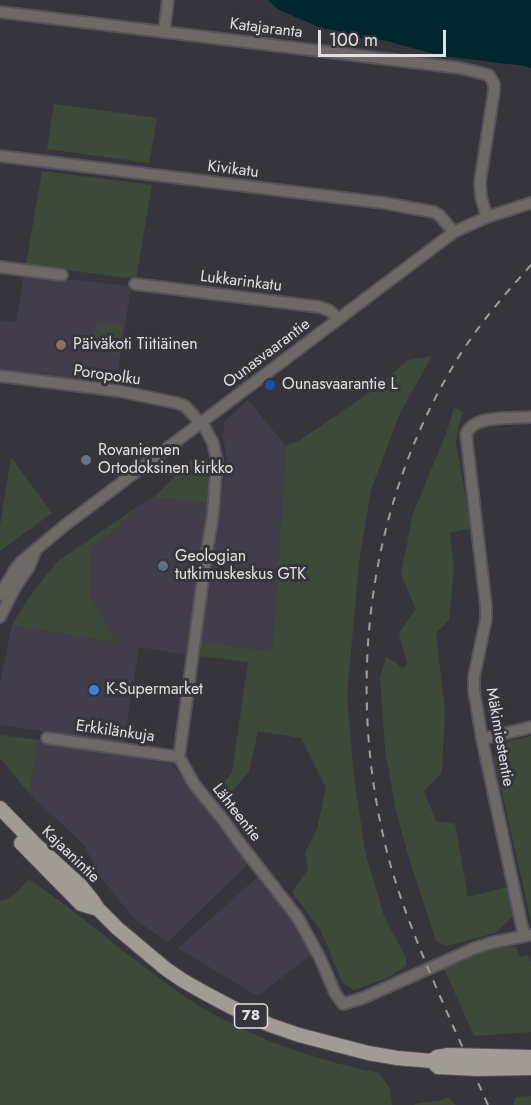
<!DOCTYPE html>
<html>
<head>
<meta charset="utf-8">
<style>
	body { margin:0 }
	#map { position:relative; width:531px; height:1105px; overflow:hidden; background:#37353c; font-family:Jost,sans-serif }
	canvas { display:block }
	.scale { position:absolute; left:318px; top:30px; width:128px; height:27px; box-sizing:border-box; border:3px solid #e1e0e4; border-top:0; padding-left:8px; font-size:18px; line-height:21px; white-space:nowrap; color:#e1e0e4; -webkit-text-stroke:4px #37353c; paint-order:stroke }
</style>
</head>
<body>
<div id="map">
<canvas width="531" height="1105"></canvas>
<div class="scale">100 m</div>
</div>
<script>
const ctx = document.querySelector('canvas').getContext('2d');
ctx.lineJoin = 'round';
function paint(path, color) { ctx.fillStyle = color; ctx.fill(path, 'evenodd'); }
function strokePath(path, color, width, dash) { ctx.strokeStyle = color; ctx.lineWidth = width; ctx.lineCap = dash ? 'butt' : 'round'; ctx.setLineDash(dash || []); ctx.stroke(path); }
function label(font, color, halo, rows, align = 'center') {
  ctx.font = font + ' Jost,sans-serif'; ctx.lineWidth = 6; ctx.setLineDash([]); ctx.textBaseline = 'middle'; ctx.strokeStyle = halo; ctx.fillStyle = color; for (const [text, x, y, turn = 0] of rows) {
    ctx.save(); ctx.translate(x, y); ctx.rotate((+turn || 0) * Math.PI / 180); ctx.textAlign = isNaN(turn) ? turn : align; if (halo) ctx.strokeText(text, 0, 0); ctx.fillText(text, 0, 0); ctx.restore();
  }
}
paint(new Path2D(`
	M24 275 131 286 116 385 0 369V320L16 322Z
	M248 400 286 446 272 651 201 642 227 460 223 436 224 422Z
	M154 497 208 503 186 655 139 647 124 742 0 725V684L12 625 116 643 90 595V547L113 532 140 505Z
	M39 740 171 764 251 861 168 942 134 919 97 872 85 846 29 793Z
	M260 875 298 930 311 955 257 996 178 948Z`), '#413d4a');
paint(new Path2D(`
	M54 104 157 118 149 163 47 149Z
	M42 171 152 185 136 279 26 265Z
	M96 323 123 326 119 354 101 352 93 343Z
	M432 356 400 413 371 490 359 562 347 697 354 777 365 851 384 916 406 958V966L385 979 354 990 343 983 320 929 292 892 308 869 305 853 317 829 326 788 301 738 258 731 249 772 221 804 215 793 232 773 248 662 200 656 201 642 272 651 286 446 300 440 369 393 408 360Z
	M454 408 463 412 459 425 456 443 471 528 450 533 454 569 449 620 436 633 445 710 442 772 424 791 436 821 455 824 468 897 507 887 513 916 495 933 447 946 436 941 407 852 395 806 385 750 380 678 386 657 395 662 403 669 407 664 399 633 416 609 401 574 413 514 447 431Z
	M11 457 52 513 0 551V526Z
	M191 460 208 461V503L154 497Z
	M140 505 113 532 90 548V595L117 643 12 625 34 590 58 561Z
	M0 735 39 740 29 793 0 758Z
	M531 736V921L494 757C500 739 515 740 531 736Z
	M28 879C79 912 124 954 174 989 236 1033 306 1058 379 1073L389 1087 392 1105H0V901C13 898 20 889 28 879Z
	M516 947 520 957 528 955 531 963V1032L474 1036 443 966 497 948Z
	M531 1096V1105H514L513 1103 516 1097Z
	M448 1097 456 1105H413C424 1100 438 1104 448 1097Z`), '#3e493a');
paint(new Path2D(`
	M268 0H531V68L525 66 442 56 383 40 363 39 346 33 319 27 279 10Z`), '#02262d');
const minor = new Path2D(`
	M0 12 460 68 489 75 494 84V91L480 182 481 197 487 217
	M164 32 168 0
	M0 156 384 203 434 212 439 215 454 232
	M0 267 62 275
	M135 284 320 307 330 311 339 319
	M0 376 119 391 177 403 185 406 205 428 213 443 217 460 213 514 206 557 179 757 194 784 221 817 242 846 298 918 320 958 335 993 343 1004 363 998 475 948 494 942 531 935
	M0 595 14 571 21 562 64 526 454 232 487 217 531 203
	M0 617 16 586 29 567 35 552
	M47 738 179 757
	M482 739 531 727
	M524 936 482 739 474 690V677L486 619V606L466 434C474 414 512 419 531 417`);
const major = new Path2D(`
	M0 808 36 845 81 886 93 901 98 909 117 928 166 969 182 980 203 992 233 1008 270 1025 299 1035 368 1053 397 1058 432 1061 438 1067 477 1069 531 1068
	M21 843 81 904 98 909
	M432 1061 437 1057 448 1055 531 1057`);
strokePath(minor, '#56545a', 14);
strokePath(major, '#56545a', 16);
strokePath(minor, '#6d6967', 10);
strokePath(major, '#a19b95', 14);
strokePath(new Path2D(`
	M488 1105C476 1079 465 1052 453 1026 429 971 404 915 388 856 345 689 366 506 458 358 479 324 505 294 531 265`), '#9e9da2', 2, [8, 8]);
for (const [x, y, r, color] of [
	[61,345,6,"#8d6e63"],
	[270,385,6,"#1a4fb4"],
	[86,460,6,"#6b7280"],
	[163,566,6,"#5c6f8a"],
	[94,690,6,"#3f7fe0"]
]) { const dot = new Path2D(); dot.arc(x, y, r, 0, 2 * Math.PI); ctx.fillStyle = color; ctx.fill(dot); strokePath(dot, '#37353c', 2); }
for (const [x, y, w] of [
	[251,1016,33]
]) { const box = new Path2D(); box.roundRect(x - w / 2, y - 12, w, 24, 4.5); ctx.fillStyle = '#37353c'; ctx.fill(box); strokePath(box, '#e1e0e4', 1.5); }
label('bold 15px', '#e1e0e4', null, [
	["78",251,1016]
]);
label('16px', '#e1e0e4', '#37353c', [
	["Katajaranta",266,29,7],
	["Kivikatu",233,170,7],
	["Lukkarinkatu",241,282,7],
	["Ounasvaarantie",267,354,-37],
	["Poropolku",107,376,8],
	["Erkkilänkuja",115,732,8],
	["Mäkimiestentie",499,737,80],
	["Lähteentie",236,813,52],
	["Kajaanintie",70,855,44]
]);
label('16px', '#e1e0e4', '#37353c', [
	["Päiväkoti Tiitiäinen",73,345],
	["Ounasvaarantie L",282,385],
	["Rovaniemen",98,451],
	["Ortodoksinen kirkko",98,469],
	["Geologian",175,557],
	["tutkimuskeskus GTK",175,575],
	["K-Supermarket",106,690]
], 'left');
</script>
</body>
</html>
